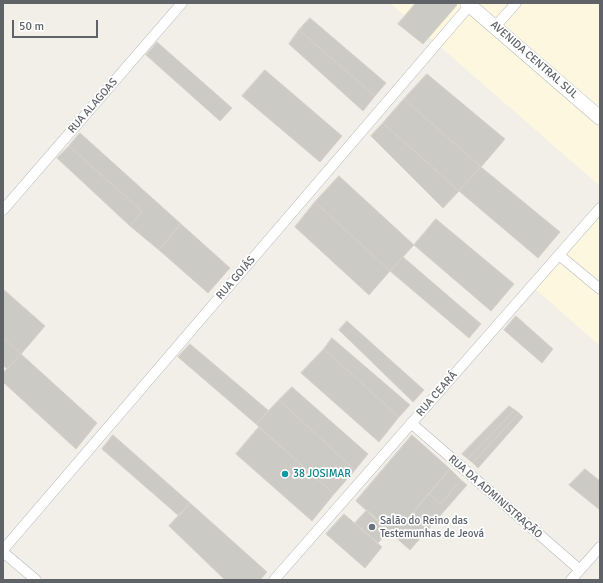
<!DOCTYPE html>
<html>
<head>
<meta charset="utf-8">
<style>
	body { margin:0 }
	#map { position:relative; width:603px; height:583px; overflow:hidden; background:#f1efe8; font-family:Signika,sans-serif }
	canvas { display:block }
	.frame { position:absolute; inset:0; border:4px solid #5f6368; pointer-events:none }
	.scale { position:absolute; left:12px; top:20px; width:86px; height:18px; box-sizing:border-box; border:2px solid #5f6368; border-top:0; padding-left:5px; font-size:12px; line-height:14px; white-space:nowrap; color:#5f6368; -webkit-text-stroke:3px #fff; paint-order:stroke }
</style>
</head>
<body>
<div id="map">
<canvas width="603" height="583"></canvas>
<div class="frame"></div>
<div class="scale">50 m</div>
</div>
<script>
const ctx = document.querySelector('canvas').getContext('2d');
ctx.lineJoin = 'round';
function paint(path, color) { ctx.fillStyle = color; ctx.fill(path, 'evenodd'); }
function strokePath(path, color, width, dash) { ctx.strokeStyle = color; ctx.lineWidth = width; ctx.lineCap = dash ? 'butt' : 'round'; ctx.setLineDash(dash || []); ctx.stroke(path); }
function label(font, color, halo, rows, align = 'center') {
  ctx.font = font + ' Signika,sans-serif'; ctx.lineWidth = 3.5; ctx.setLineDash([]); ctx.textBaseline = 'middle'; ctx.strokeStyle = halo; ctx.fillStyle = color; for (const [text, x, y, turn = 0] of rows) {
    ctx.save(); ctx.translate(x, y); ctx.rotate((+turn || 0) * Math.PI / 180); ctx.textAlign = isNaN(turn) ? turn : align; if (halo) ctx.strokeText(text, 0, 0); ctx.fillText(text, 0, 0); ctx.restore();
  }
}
paint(new Path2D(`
	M390 3H600V186Z
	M600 208V346L532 286Z`), '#fef7e0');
const building = new Path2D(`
	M416 3H454L457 5 423 44 398 24Z
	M310 18 386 83 375 96 299 30Z
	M299 30 375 96 363 111 289 44Z
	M157 42 232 108 220 121 146 55Z
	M265 70 342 136 320 162 242 96Z
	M427 74 505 139 481 167 404 99Z
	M404 99 481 167 459 191 383 123Z
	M383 123 459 191 443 208 371 136Z
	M80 133 181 224 159 250 130 226 142 211 69 146Z
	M69 146 142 211 130 226 57 158Z
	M481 167 560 232 538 258 459 191Z
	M339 176 414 245 390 271 315 202Z
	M315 202 390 271 369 295 295 227Z
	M436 219 514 284 491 311 414 245Z
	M181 224 230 268 208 293 159 250Z
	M403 257 481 324 469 338 390 271Z
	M3 289 45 326 21 354 3 338Z
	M516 316 553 349 542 363 504 330Z
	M347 321 424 390 413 402 339 330Z
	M3 338 21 354 7 369 3 365Z
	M332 338 410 405 399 417 324 349Z
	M190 344 269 411 256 424 178 357Z
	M324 349 399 417 379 442 301 373Z
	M21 354 97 423 76 449 3 382V373Z
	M292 387 368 454 355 470 279 400Z
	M279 400 355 470 334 494 256 424Z
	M509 406 515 410 468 459 462 454Z
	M515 410 519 413 473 463 468 459Z
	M519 413 523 417 478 468 473 463Z
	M259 427 334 494 312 521 236 454Z
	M113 435 190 503 179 516 102 449Z
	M412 435 450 469 393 535 356 501Z
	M450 469 461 480 441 504 429 494Z
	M585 469 600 481V510L569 485Z
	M461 480 467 485 410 550 393 535 429 494 441 504Z
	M190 503 267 572 260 580H225L169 526Z
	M367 510 389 530 378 543 355 523Z
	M344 514 382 547 365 568 326 534Z`);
paint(building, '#cccac5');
strokePath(building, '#d6d1c6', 1);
const street = new Path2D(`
	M495 27 516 3
	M3 210 182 3
	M559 255 600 289
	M411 423 580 570
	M3 550 470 5
	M3 552 36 580
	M274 580 600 208
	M571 580 600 547`);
const secondary = new Path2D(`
	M467 3 600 118`);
strokePath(street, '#b5b8bc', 11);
strokePath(secondary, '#b6babf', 15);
strokePath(street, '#fff', 10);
strokePath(secondary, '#fff', 14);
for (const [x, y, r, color] of [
	[285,474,4,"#0f9aa8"],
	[372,527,4,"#6b7280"]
]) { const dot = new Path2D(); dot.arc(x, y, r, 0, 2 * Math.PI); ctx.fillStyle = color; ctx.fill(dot); strokePath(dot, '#fff', 1.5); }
label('11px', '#5f6368', '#fff', [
	["AVENIDA CENTRAL SUL",534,60,41],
	["RUA ALAGOAS",93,106,-49],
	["RUA GOIÁS",236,278,-49],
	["RUA CEARÁ",437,394,-49],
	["RUA DA ADMINISTRAÇÃO",495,497,41]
]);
label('11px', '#0d838f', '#fff', [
	["38 JOSIMAR",293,474]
], 'left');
label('11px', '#5b616d', '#fff', [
	["Salão do Reino das",380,521],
	["Testemunhas de Jeová",380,534]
], 'left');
</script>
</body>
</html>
